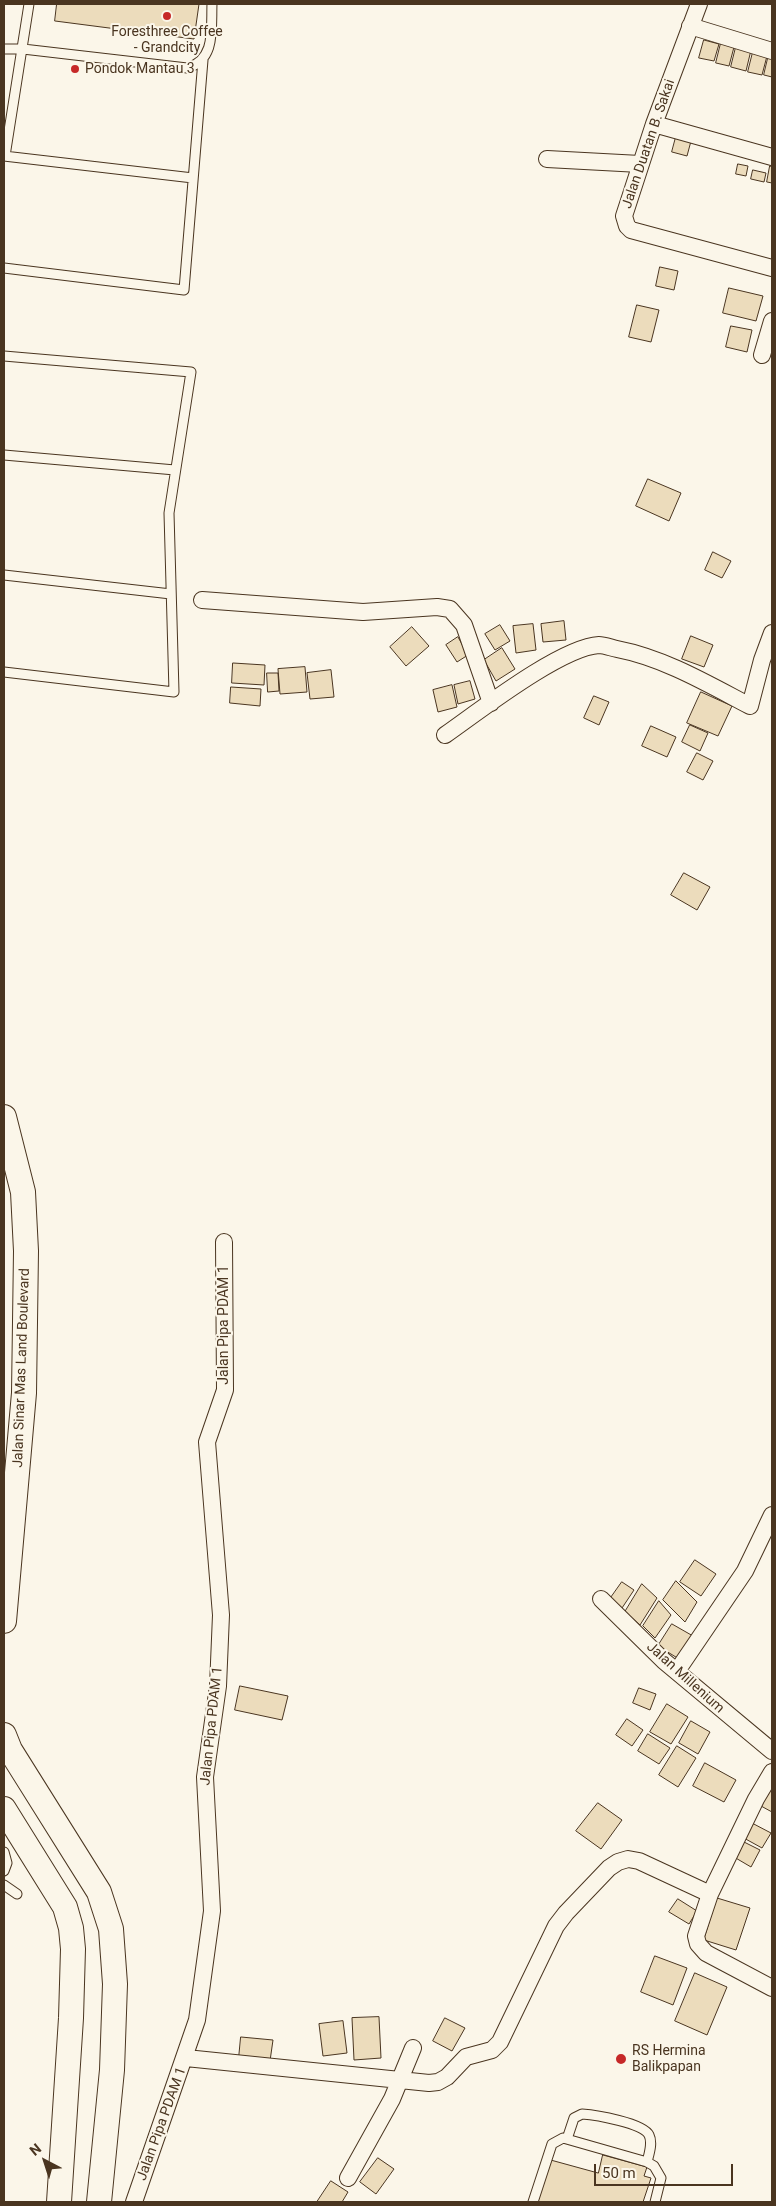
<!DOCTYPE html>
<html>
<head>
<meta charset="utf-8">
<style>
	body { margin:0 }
	#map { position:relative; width:776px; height:2206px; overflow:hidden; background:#fbf6e9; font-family:Roboto,sans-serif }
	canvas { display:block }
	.frame { position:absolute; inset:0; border:5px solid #4a3520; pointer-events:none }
	.north { position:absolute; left:20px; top:2136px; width:50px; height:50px; -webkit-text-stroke:4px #fbf6e9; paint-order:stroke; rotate:320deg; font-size:14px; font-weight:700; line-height:20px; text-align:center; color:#4a3520 }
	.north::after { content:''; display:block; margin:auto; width:18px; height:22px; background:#4a3520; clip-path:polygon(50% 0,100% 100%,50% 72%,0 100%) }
	.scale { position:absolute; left:594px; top:2164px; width:139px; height:22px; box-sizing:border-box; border:2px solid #4a3520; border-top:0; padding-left:6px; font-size:15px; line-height:18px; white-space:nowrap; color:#4a3520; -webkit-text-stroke:4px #fbf6e9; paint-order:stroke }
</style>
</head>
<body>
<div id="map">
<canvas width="776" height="2206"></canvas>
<div class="frame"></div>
<div class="north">N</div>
<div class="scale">50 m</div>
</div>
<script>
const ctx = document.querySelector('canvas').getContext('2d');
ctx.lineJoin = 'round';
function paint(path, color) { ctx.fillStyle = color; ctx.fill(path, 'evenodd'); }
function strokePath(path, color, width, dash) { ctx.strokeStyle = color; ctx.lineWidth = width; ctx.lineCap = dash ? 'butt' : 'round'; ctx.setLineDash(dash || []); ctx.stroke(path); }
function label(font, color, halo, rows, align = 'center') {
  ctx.font = font + ' Roboto,sans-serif'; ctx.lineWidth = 4; ctx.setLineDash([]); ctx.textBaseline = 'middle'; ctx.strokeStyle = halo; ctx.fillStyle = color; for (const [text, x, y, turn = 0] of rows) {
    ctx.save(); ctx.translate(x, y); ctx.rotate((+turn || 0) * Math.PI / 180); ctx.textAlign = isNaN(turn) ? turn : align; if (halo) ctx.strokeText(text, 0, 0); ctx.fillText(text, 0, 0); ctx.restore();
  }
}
const building = new Path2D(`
	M57 4H199L194 39 55 21Z
	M704 40 719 44 714 61 699 58Z
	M721 43 734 47 729 66 716 63Z
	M736 47 751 50 746 71 731 67Z
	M753 52 767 56 762 75 748 72Z
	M769 54 772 55V77L764 75Z
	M676 137 691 141 687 156 672 152Z
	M738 164 748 166 746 176 736 174Z
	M770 166 772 167V183L767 182Z
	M753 170 766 173 764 182 751 179Z
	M660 267 678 271 674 290 656 286Z
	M729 288 763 296 756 321 723 313Z
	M637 305 659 310 651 342 629 337Z
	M731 326 752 330 747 352 726 347Z
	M648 479 681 493 669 521 636 506Z
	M713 552 731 561 722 578 705 570Z
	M564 621 566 640 543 642 541 624Z
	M533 624 536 650 516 653 513 626Z
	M500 625 510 641 495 650 485 634Z
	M412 627 429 646 406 666 390 647Z
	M691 636 713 645 704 667 682 659Z
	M458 637 468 655 457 662 446 645Z
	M502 648 515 669 496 681 484 660Z
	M233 663 265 665 264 685 232 683Z
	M305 667 307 692 280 694 278 669Z
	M331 670 334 697 310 699 307 673Z
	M267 673H278L279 691 268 692Z
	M470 681 475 699 458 704 454 685Z
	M452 685 457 707 438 712 433 690Z
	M231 687 261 689 260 706 230 703Z
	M701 692 732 706 718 736 687 723Z
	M594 696 609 702 599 725 584 718Z
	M690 725 708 733 700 751 682 742Z
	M651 726 676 737 667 757 642 746Z
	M697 753 713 761 703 780 687 772Z
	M684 873 710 887 697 910 671 895Z
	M695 1560 716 1574 701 1596 680 1582Z
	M676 1581 697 1602 685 1622 663 1600Z
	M622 1582 634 1590 622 1608 610 1599Z
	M642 1584 657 1598 640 1625 625 1612Z
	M659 1601 671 1615 655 1638 643 1626Z
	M672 1624 693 1636 679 1659 658 1646Z
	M240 1686 288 1696 282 1720 235 1710Z
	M639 1688 656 1694 650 1710 633 1703Z
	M667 1704 688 1717 671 1744 650 1732Z
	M627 1719 643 1730 632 1746 616 1735Z
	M691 1721 710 1732 698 1754 679 1743Z
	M648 1734 670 1748 659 1764 638 1751Z
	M677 1746 696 1758 678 1787 659 1775Z
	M705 1763 736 1780 724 1802 693 1786Z
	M772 1783V1812L761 1806Z
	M598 1803 622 1820 601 1849 576 1831Z
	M750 1822 771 1833 762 1848 742 1837Z
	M742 1841 760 1850 751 1867 734 1857Z
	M717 1898 750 1908 736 1950 704 1940Z
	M678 1899 697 1911 689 1924 669 1912Z
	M655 1956 687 1968 673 2005 641 1992Z
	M695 1973 727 1987 707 2035 675 2021Z
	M379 2017 381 2058 354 2060 352 2018Z
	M445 2018 465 2028 452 2051 433 2041Z
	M343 2021 347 2053 323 2056 319 2024Z
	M241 2037 273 2040 270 2061 239 2058Z
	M603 2155 647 2167 644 2176 651 2178 643 2202H534L547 2159 598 2173Z
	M378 2158 394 2169 376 2194 360 2182Z
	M331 2181 348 2192 342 2202H317Z`);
paint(building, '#ecdcbc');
strokePath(building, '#4a3520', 1);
const lane = new Path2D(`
	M4 49H23L187 68C216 60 211 29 212 4
	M4 156 193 178
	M5 156 29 4
	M4 268 184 290 203 60
	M4 356 191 372 169 513 174 692 4 672
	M4 455 175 470
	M4 575 171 594
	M4 1852 7 1863 4 1871
	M4 1885 17 1894
	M567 2139 574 2118 582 2114C596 2115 643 2123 649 2135 653 2143 649 2154 647 2162
	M533 2202 552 2144 563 2138 647 2162 654 2166 661 2178 655 2202`);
const street = new Path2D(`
	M699 4 654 124 624 216 627 226 631 230 772 268
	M690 26 772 51
	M654 124 772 157
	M547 159 640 164
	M762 355 772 321
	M202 600 363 612 437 607 450 609 464 625 491 703
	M445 735C478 712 561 647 599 645 604 645 612 648 617 649 664 658 708 684 750 706L762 660 772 633
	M601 1599 664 1661 772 1751
	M677 1671 745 1571 772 1515
	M772 1772 756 1799 710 1894 696 1936 698 1944 706 1953 772 1988
	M186 2058 429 2083 438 2082 447 2077 466 2057 492 2050 500 2042 556 1926 566 1913 609 1868 618 1862 628 1859 639 1861 710 1894
	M348 2178 392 2099 413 2048
	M134 2202 197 2020 212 1911 205 1777 218 1686 221 1615 207 1442 225 1390 224 1242`);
const secondary = new Path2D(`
	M4 1117 23 1192 26 1251 24 1393 4 1621
	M4 1735 10 1750 99 1892 111 1929 115 1984 112 2070 99 2202
	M4 1809 65 1907 71 1928 73 1949 71 2018 59 2202`);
strokePath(lane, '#4a3520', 11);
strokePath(street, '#4a3520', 18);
strokePath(secondary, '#4a3520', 26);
strokePath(lane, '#fbf6e9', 9);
strokePath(street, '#fbf6e9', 16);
strokePath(secondary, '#fbf6e9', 24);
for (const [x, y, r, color] of [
	[167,16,5,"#c62828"],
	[75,69,5,"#c62828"],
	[621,2059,6,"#c62828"]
]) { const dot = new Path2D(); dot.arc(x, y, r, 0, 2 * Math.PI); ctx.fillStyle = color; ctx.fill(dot); strokePath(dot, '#fbf6e9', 2); }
label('14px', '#4a3520', '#fbf6e9', [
	["Foresthree Coffee",167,32,"center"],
	["- Grandcity",167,48,"center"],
	["Pondok Mantau 3",85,69],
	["RS Hermina",632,2051],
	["Balikpapan",632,2067]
], 'left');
label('14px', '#4a3520', '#fbf6e9', [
	["Jalan Duatan B. Sakai",649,144,-71],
	["Jalan Pipa PDAM 1",224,1325,-90],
	["Jalan Sinar Mas Land Boulevard",22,1368,-88],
	["Jalan Millenium",685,1678,42],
	["Jalan Pipa PDAM 1",212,1726,-84],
	["Jalan Pipa PDAM 1",162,2124,-70]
]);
</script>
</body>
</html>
